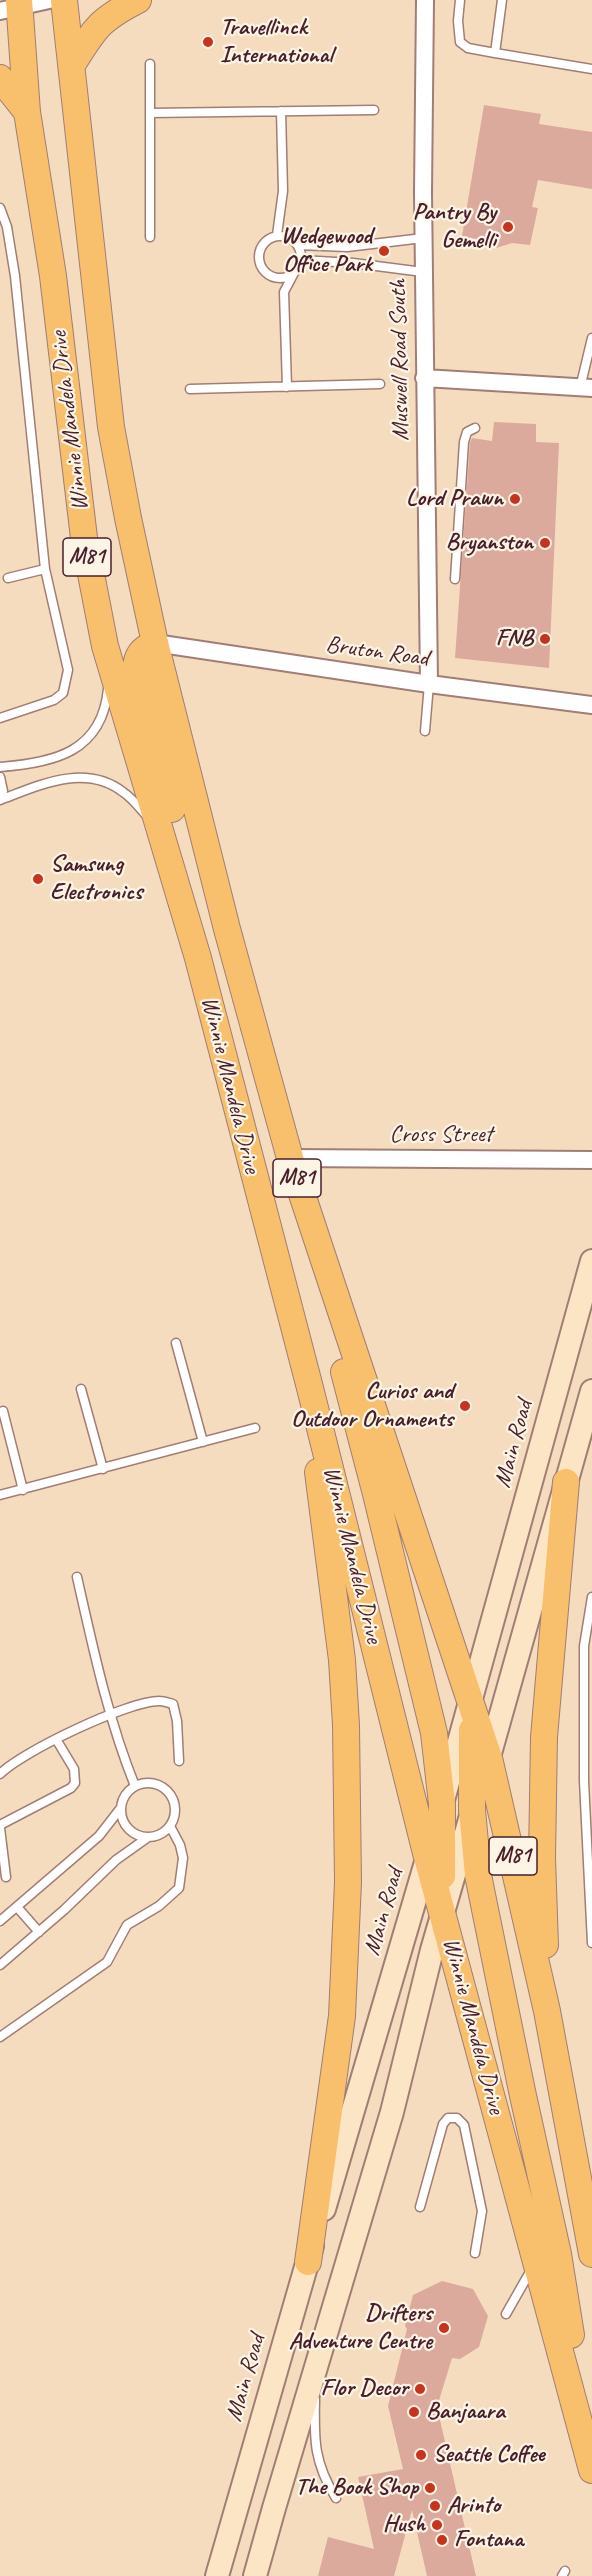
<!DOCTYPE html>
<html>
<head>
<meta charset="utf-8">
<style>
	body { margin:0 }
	canvas { display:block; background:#f5dcbf }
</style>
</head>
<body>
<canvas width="592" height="2576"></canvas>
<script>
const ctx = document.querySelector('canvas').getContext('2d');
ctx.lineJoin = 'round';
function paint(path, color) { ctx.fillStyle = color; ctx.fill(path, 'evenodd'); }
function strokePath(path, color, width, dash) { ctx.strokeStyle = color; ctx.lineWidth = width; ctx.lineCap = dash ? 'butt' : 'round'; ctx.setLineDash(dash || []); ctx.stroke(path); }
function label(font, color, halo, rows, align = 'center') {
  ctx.font = font + ' Caveat,sans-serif'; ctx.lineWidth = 4.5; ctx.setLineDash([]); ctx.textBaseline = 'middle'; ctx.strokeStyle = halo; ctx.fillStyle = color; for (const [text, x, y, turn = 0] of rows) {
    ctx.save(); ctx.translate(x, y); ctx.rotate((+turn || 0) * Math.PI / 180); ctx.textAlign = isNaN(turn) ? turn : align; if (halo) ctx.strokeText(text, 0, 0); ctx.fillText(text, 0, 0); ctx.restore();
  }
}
paint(new Path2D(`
	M484 105 541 114 539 124 592 132V189L538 180 532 207 538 208 530 245 512 243 496 248 479 240 462 236Z
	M494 422 536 424V442L559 443 549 668 455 658 470 443 472 438 492 441Z
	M442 2281 473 2289 488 2316 479 2347 460 2359 452 2358 437 2407 476 2576H427L412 2510 394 2576H318L328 2537 374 2549 358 2477 403 2469 388 2406 407 2329 405 2326 413 2295Z`), '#dca99d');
const service = new Path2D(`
	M460 0 458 21 460 42 468 48 495 53 502 0
	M495 53 592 69
	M150 64V237
	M150 113 374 110
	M0 208 7 227 15 276 45 569 68 670 63 693 54 700 0 718
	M277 235 283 191 281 111
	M259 257a21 21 0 1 1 42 0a21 21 0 1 1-42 0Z
	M298 245 347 247 423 238
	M301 260 353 263 423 272
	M287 387 284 292 294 273
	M580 388 592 338
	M190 389 380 384
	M8 578 45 569
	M455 579 464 442 467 432 475 428
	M425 731 429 684
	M0 767C54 763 102 752 108 689
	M0 777 3 791 0 800
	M0 800C40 785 85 763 123 792 132 798 139 807 146 815
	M176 1343 203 1442
	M81 1389 103 1469
	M3 1411 23 1490
	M0 1495 255 1428
	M77 1577C93 1648 108 1719 135 1786
	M592 1597 584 1646V1781L592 1943
	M0 1774C21 1752 130 1700 160 1701 164 1701 169 1703 173 1704L177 1721 179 1761
	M121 1810a27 27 0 1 1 54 0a27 27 0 1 1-54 0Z
	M0 1825 71 1788 75 1783 74 1769 56 1739
	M0 1828 6 1877
	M17 1907 39 1932
	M0 1921 99 1836 120 1809
	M0 1965 64 1910 116 1860 147 1838
	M0 2037 107 1962 127 1925 159 1906 179 1888 183 1858 180 1845 170 1826
	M420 2207 443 2124 448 2118H457L464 2125 482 2211 475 2253
	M506 2314 531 2270
	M315 2400C314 2440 314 2463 336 2498
	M562 2576 565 2571`);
const minor = new Path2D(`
	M425 0 423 193 429 684
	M0 11 49 0
	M424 378 592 388
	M155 643 429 684 592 705
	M290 1158 592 1160`);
const secondary = new Path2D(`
	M487 1764 592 1391
	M443 1800 592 1261
	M324 2209 429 1852
	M217 2576 312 2246
	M255 2576 274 2508 392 2112 432 1950 471 1816`);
const primary = new Path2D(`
	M19 0 27 112 53 276 84 538 105 646 198 958 310 1388 427 1857 592 2470
	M64 0 111 427 128 518 155 643 227 929 290 1158 489 1758 547 2011 592 2254
	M72 65C95 28 99 20 138 0
	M0 78 27 112
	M155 643C142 649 136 655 136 670L172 809
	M344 1372 376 1494 434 1733 442 1804V1876
	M472 1730V1810L478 1875 522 2091 558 2254 571 2335
	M545 1945 542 1858 544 1737 566 1482
	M308 2262 342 2016 348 1882 346 1725 342 1660 318 1472`);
strokePath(service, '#a07e75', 11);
strokePath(minor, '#a07e75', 20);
strokePath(secondary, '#a07e75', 26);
strokePath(primary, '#a07e75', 28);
strokePath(service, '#fff', 8);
strokePath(minor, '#fff', 16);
strokePath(secondary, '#fce5c4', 22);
strokePath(primary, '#f8bf6c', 26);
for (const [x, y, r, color] of [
	[208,42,6,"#c8321e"],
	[508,227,6,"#c8321e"],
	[384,251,6,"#c8321e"],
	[515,499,6,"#c8321e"],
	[545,543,6,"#c8321e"],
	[545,639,6,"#c8321e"],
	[38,879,6,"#c8321e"],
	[465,1406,6,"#c8321e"],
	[444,2328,6,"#c8321e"],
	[420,2389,6,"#c8321e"],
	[414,2412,6,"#c8321e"],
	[421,2455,6,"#c8321e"],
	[430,2488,6,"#c8321e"],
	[435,2506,6,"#c8321e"],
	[437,2525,6,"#c8321e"],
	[442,2540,6,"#c8321e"]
]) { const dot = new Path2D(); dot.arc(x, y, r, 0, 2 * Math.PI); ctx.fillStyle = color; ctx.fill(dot); strokePath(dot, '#fcf5e5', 2); }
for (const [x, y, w] of [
	[87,557,48],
	[297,1178,48],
	[513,1856,48]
]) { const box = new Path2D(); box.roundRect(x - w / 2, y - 19, w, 38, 4.5); ctx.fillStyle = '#fcf5e5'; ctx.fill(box); strokePath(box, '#4a1f2b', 1.5); }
label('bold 22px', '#4a1f2b', null, [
	["M81",87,557],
	["M81",297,1178],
	["M81",513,1856]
]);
label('bold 24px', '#4a1f2b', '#fcf5e5', [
	["Travellinck",220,28,"left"],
	["International",220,56,"left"],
	["Pantry By",496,213],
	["Gemelli",496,241],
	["Wedgewood",372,237],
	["Office Park",372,265],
	["Lord Prawn",503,499],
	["Bryanston",533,543],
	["FNB",533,639],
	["Samsung",50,865,"left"],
	["Electronics",50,893,"left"],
	["Curios and",453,1392],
	["Outdoor Ornaments",453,1420],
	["Drifters",432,2314],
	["Adventure Centre",432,2342],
	["Flor Decor",408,2389],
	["Banjaara",426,2412,"left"],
	["Seattle Coffee",433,2455,"left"],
	["The Book Shop",418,2488],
	["Arinto",447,2506,"left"],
	["Hush",425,2525],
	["Fontana",454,2540,"left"]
], 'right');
label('24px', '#4a1f2b', '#fcf5e5', [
	["Muswell Road South",400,360,-91],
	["Winnie Mandela Drive",70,421,-97],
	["Bruton Road",377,652,8],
	["Winnie Mandela Drive",230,1085,76],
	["Cross Street",441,1135],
	["Main Road",514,1444,-75],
	["Winnie Mandela Drive",352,1555,76],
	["Main Road",384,1912,-74],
	["Winnie Mandela Drive",473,2026,75],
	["Main Road",246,2378,-74]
]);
</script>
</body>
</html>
